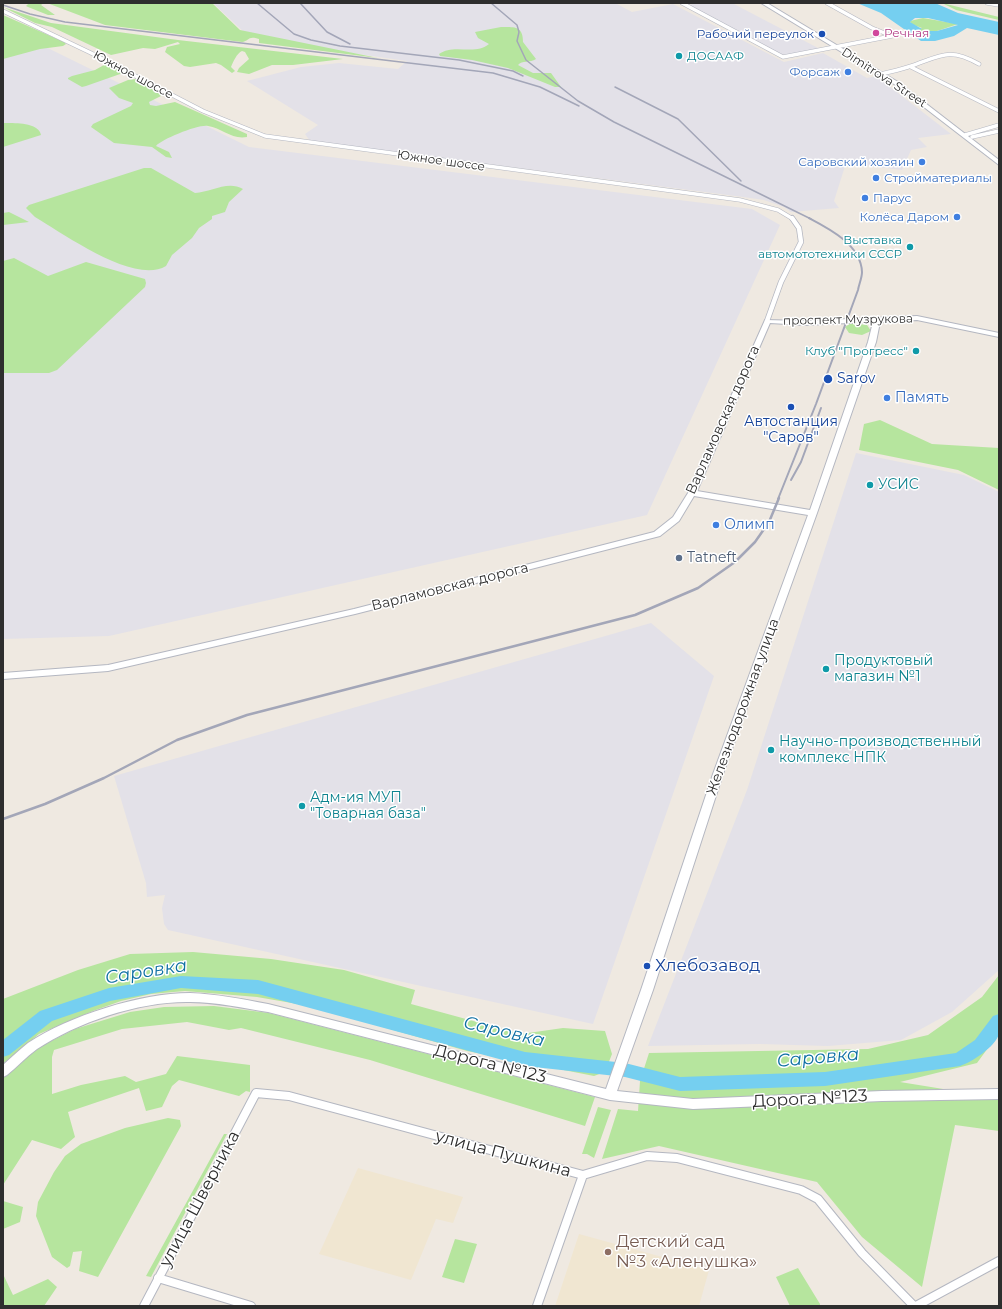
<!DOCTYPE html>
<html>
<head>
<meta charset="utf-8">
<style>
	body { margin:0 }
	#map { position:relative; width:1002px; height:1309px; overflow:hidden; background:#efe9e1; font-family:Montserrat,sans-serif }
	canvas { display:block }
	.frame { position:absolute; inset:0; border:4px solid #2e2e2e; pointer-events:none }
</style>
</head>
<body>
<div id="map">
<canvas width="1002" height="1309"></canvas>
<div class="frame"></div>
</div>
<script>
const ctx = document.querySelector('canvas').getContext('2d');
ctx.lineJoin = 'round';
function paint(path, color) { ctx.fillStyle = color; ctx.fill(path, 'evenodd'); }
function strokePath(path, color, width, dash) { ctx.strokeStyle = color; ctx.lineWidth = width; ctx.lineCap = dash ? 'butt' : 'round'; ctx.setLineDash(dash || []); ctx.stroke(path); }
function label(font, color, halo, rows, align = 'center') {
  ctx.font = font + ' Montserrat,sans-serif'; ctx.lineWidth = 3; ctx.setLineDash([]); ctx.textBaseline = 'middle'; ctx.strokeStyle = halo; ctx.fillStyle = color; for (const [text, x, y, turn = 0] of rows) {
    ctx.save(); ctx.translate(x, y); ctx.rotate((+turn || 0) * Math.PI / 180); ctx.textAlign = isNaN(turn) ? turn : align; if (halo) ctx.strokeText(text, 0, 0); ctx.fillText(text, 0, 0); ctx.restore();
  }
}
paint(new Path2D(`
	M213 3H615L632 12 673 4 784 62 823 53 867 78 876 76 951 134 918 138 927 147 911 150 902 170 846 163 834 201 839 208 791 212 784 207 764 200 743 197 310 141 305 134 318 125 247 81 301 67 339 63 398 69 407 61 330 50 245 33Z
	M698 3H732L820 49 788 55 780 54 688 5Z
	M3 26 249 147 752 209 780 225 647 515 109 636 3 639Z
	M856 453 964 475 999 492V970L952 1012 901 1040 828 1046 760 1044 648 1046 747 790Z
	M651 623 714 676 593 1024 168 930 164 924 162 908 165 895 147 897 146 883 114 776Z`), '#e3e1e8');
paint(new Path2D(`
	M358 1168 463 1197 453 1223 436 1219 411 1280 319 1254Z
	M579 1234 709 1270 699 1306H555Z`), '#f0e6d1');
paint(new Path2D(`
	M29 3H44L41 5 55 15H48L28 7 26 6Z
	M47 3H212L240 30 378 58 259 43V39C248 35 249 41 242 42L105 25Z
	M942 3 999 17V20L956 10Z
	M3 7 51 23 178 40 343 59 293 65H272L249 74 237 72 239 68 249 59 245 52 242 51C237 53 233 62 231 67L235 71 232 73 221 65 216 63 190 67 184 66 165 52 167 47 180 44 178 42 155 49 143 48 111 55 52 27 35 23Z
	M3 15 64 42 66 44 63 46 40 49 3 59Z
	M923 18 958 24 937 31H926L931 36 923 37 915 31 922 28 911 24 910 21Z
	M501 27C515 27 523 26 523 42L536 59C530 63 522 60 518 65L533 73H551L561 87H555L508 68 472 60 440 56 439 54C454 43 475 56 489 44L478 38 475 32Z
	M104 65H109L123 73 86 86 82 87 68 79V78L72 76 95 70Z
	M136 79 160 94 161 96 149 102 150 105 156 106 175 102 247 134V137C232 140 222 128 208 126 199 124 162 139 156 146L169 152 172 158 166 157 152 147 114 143 91 127 93 124 131 106 133 103 119 98 109 88 128 80Z
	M3 123C13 123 39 122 41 135L3 147Z
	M144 168H151L195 193C211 192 228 180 243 189L229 202 225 212 212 216V219L199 228 192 238 172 255 166 266C134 285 64 234 35 217L26 208 29 205Z
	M9 212 29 222 3 225V213Z
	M14 258 48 276 86 262 145 279 146 283 145 287 57 370 49 373H3V261Z
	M851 323 867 325 871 331 862 335 849 333 845 327Z
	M880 420 932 444 999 448V490L958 470 859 450 864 424Z
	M193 952 271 959 344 970 415 990 411 1004 521 1034 563 1028 605 1031 612 1054 605 1072 594 1076 467 1051 309 1006 257 997 185 991 151 994 121 1001 93 1011 39 1034 3 1064V999L78 970 130 954Z
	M999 975V1033L977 1063 900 1082 999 1098V1131L955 1125 922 1287 862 1237 817 1182 659 1146 602 1159 618 1109 638 1111 640 1081 649 1053 868 1049 928 1035 982 997Z
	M214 1006 269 1013 595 1097 585 1126 370 1060 241 1028 229 1030 187 1022 122 1029 54 1050 52 1057V1094L81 1085 125 1076 136 1082 166 1074 177 1056 250 1065V1092L246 1091 239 1096 179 1080 172 1086 162 1107 146 1111 139 1088 68 1112 75 1137 61 1149 32 1140 3 1185V1077L39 1047 75 1029 130 1012 164 1007Z
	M598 1107 611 1110 594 1158 587 1154H582Z
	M168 1118 180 1120 181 1126 98 1277 79 1271 82 1251 73 1252 70 1266 67 1268 52 1257 36 1216 38 1202 54 1172 65 1156 81 1144 125 1128Z
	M224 1134H227L151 1277 146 1276Z
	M3 1201 23 1207 20 1222 3 1229Z
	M455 1239 477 1244 464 1283 442 1277Z
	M798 1268 820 1304V1306H790L776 1277Z
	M3 1274 13 1295 48 1279 57 1287 44 1306H3Z`), '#b6e59e');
paint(new Path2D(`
	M857 3H935L958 13 999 22V35L967 28 954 36 935 41H921L881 13ZM915 18H928L958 25 937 31H925L931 35 927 37 916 32 915 31 922 29 910 22Z`), '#75cff0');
paint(new Path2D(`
	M181 976 258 980 525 1052 625 1063 680 1077 825 1072 956 1053 975 1040 993 1016 999 1014C999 1020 1001 1028 999 1034 995 1047 972 1062 960 1066L825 1086 680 1091 625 1077 525 1066 258 994 181 988 110 1001 52 1021 9 1055 3 1057V1040L40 1011 109 988Z`), '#75cff0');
const streetFar2 = new Path2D(`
	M682 3 783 57 892 36
	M827 3 872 28 892 36
	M987 3 999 5
	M3 11 91 53 203 111 265 136 740 200 778 210 793 219
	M911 67 999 111
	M881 74C890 72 899 70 908 67 939 57 948 46 979 64
	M965 135 999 125
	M972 137 999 131`);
const streetFar1 = new Path2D(`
	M767 321 781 282 801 242 799 228 792 218`);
const street = new Path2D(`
	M158 1278 251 1306
	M144 1306 256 1093 289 1096 583 1175 647 1156 677 1158 801 1190 818 1199 862 1253 914 1306
	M537 1306 583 1175
	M916 1306 999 1261`);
const secondary = new Path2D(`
	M761 3H767L898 82 999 160V165L894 84Z
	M917 316 999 333V337L917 320 880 322 876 342 817 513 723 774 653 990 617 1091 693 1099 882 1091 999 1089V1099L882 1101 693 1109 610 1100 268 1012C242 1008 216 1002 190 1002 140 1001 78 1022 37 1049 26 1057 17 1067 7 1075L3 1077V1065C11 1058 19 1050 28 1043 69 1016 140 993 190 993 216 994 242 999 268 1004L606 1089 641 990 713 774 808 515 694 496 679 521 660 536 355 614 108 671 3 679V673L108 665 354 609 654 532 673 517 688 493 765 320 804 321ZM873 322 868 342 810 510 697 491 770 323 804 325Z`);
strokePath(streetFar2, '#b4b7c1', 4.5);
strokePath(streetFar1, '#b4b7c1', 6);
strokePath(street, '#b4b7c1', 10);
strokePath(secondary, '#b4b7c1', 2);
strokePath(streetFar2, '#fff', 3.5);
strokePath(streetFar1, '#fff', 4.5);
strokePath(street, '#fff', 8);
paint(secondary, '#fff');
strokePath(new Path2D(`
	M257 3 294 34 311 40 340 46 459 60 513 71 523 76
	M300 3 327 32 350 44
	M491 3 517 25 519 32 517 41 526 60 578 101 614 122 811 219
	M3 5 30 14 65 22 493 73 540 87 579 106
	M615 87 678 119 741 181`), '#a3a6b8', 1.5);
strokePath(new Path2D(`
	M791 480 801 462 821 408
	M778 499 816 404 858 290C859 284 862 278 862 272 861 245 830 229 809 218`), '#a3a6b8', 2);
strokePath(new Path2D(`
	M3 819 45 804 104 778 177 740 247 715 635 615 698 588 735 562 755 542 769 522 779 498`), '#a3a6b8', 2.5);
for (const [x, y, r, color] of [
	[876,33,4,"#d1479c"],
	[822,34,4,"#1a4fb4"],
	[679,56,4,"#0f9aa8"],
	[848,72,4,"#3f7fe0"],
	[922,162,4,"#3f7fe0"],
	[876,178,4,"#3f7fe0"],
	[865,198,4,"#3f7fe0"],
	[957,217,4,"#3f7fe0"],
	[910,247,4,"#0f9aa8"],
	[916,351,4,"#0f9aa8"],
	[828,379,5,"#1a4fb4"],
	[887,398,4,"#3f7fe0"],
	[791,407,4,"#1a4fb4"],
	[870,485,4,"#0f9aa8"],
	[716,525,4,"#3f7fe0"],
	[679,558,4,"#5c6f8a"],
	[826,669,4,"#0f9aa8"],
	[771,750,4,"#0f9aa8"],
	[302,806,4,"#0f9aa8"],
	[647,966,4,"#1a4fb4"],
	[608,1252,4,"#8d6e63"]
]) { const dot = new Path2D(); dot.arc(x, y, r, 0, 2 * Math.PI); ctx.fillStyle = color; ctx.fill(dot); strokePath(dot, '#fff', 1.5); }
label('12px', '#b23c85', '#fff', [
	["Речная",884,33]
], 'left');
label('12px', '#164399', '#fff', [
	["Рабочий переулок",814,34]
], 'right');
label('12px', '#0d838f', '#fff', [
	["ДОСААФ",687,56,"left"],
	["Выставка",902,240],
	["автомототехники СССР",902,254],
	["Клуб \"Прогресс\"",908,351]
], 'right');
label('12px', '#366cbe', '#fff', [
	["Форсаж",840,72],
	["Саровский хозяин",914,162],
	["Стройматериалы",884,178,"left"],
	["Парус",873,198,"left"],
	["Колёса Даром",949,217]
], 'right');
label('12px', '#2e2e2e', '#fff', [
	["Южное шоссе",133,75,28],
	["Dimitrova Street",884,78,33],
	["Южное шоссе",441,161,8],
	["проспект Музрукова",848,320,-1]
]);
label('14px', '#164399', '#fff', [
	["Sarov",837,379],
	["Автостанция",791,422,"center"],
	["\"Саров\"",791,438,"center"]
], 'left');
label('14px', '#366cbe', '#fff', [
	["Память",895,398],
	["Олимп",724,525]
], 'left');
label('14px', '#2e2e2e', '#fff', [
	["Варламовская дорога",723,420,-66],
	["Варламовская дорога",450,587,-14],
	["Железнодорожная улица",743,707,-70]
]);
label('14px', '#0d838f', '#fff', [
	["УСИС",878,485],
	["Продуктовый",834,661],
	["магазин №1",834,677],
	["Научно-производственный",779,742],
	["комплекс НПК",779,758],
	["Адм-ия МУП",310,798],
	["\"Товарная база\"",310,814]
], 'left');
label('14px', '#4e5e75', '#fff', [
	["Tatneft",687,558]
], 'left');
label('17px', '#164399', '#fff', [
	["Хлебозавод",655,966]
], 'left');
label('17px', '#2e2e2e', '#fff', [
	["Дорога №123",490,1064,14],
	["Дорога №123",810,1099,-3],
	["улица Пушкина",503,1154,15],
	["улица Шверника",200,1199,-62]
]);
label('17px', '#785e54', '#fff', [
	["Детский сад",616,1242],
	["№3 «Аленушка»",616,1262]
], 'left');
label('italic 18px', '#0d6fa3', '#fff', [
	["Саровка",146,972,-9],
	["Саровка",504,1032,13],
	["Саровка",818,1058,-5]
]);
</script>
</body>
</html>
